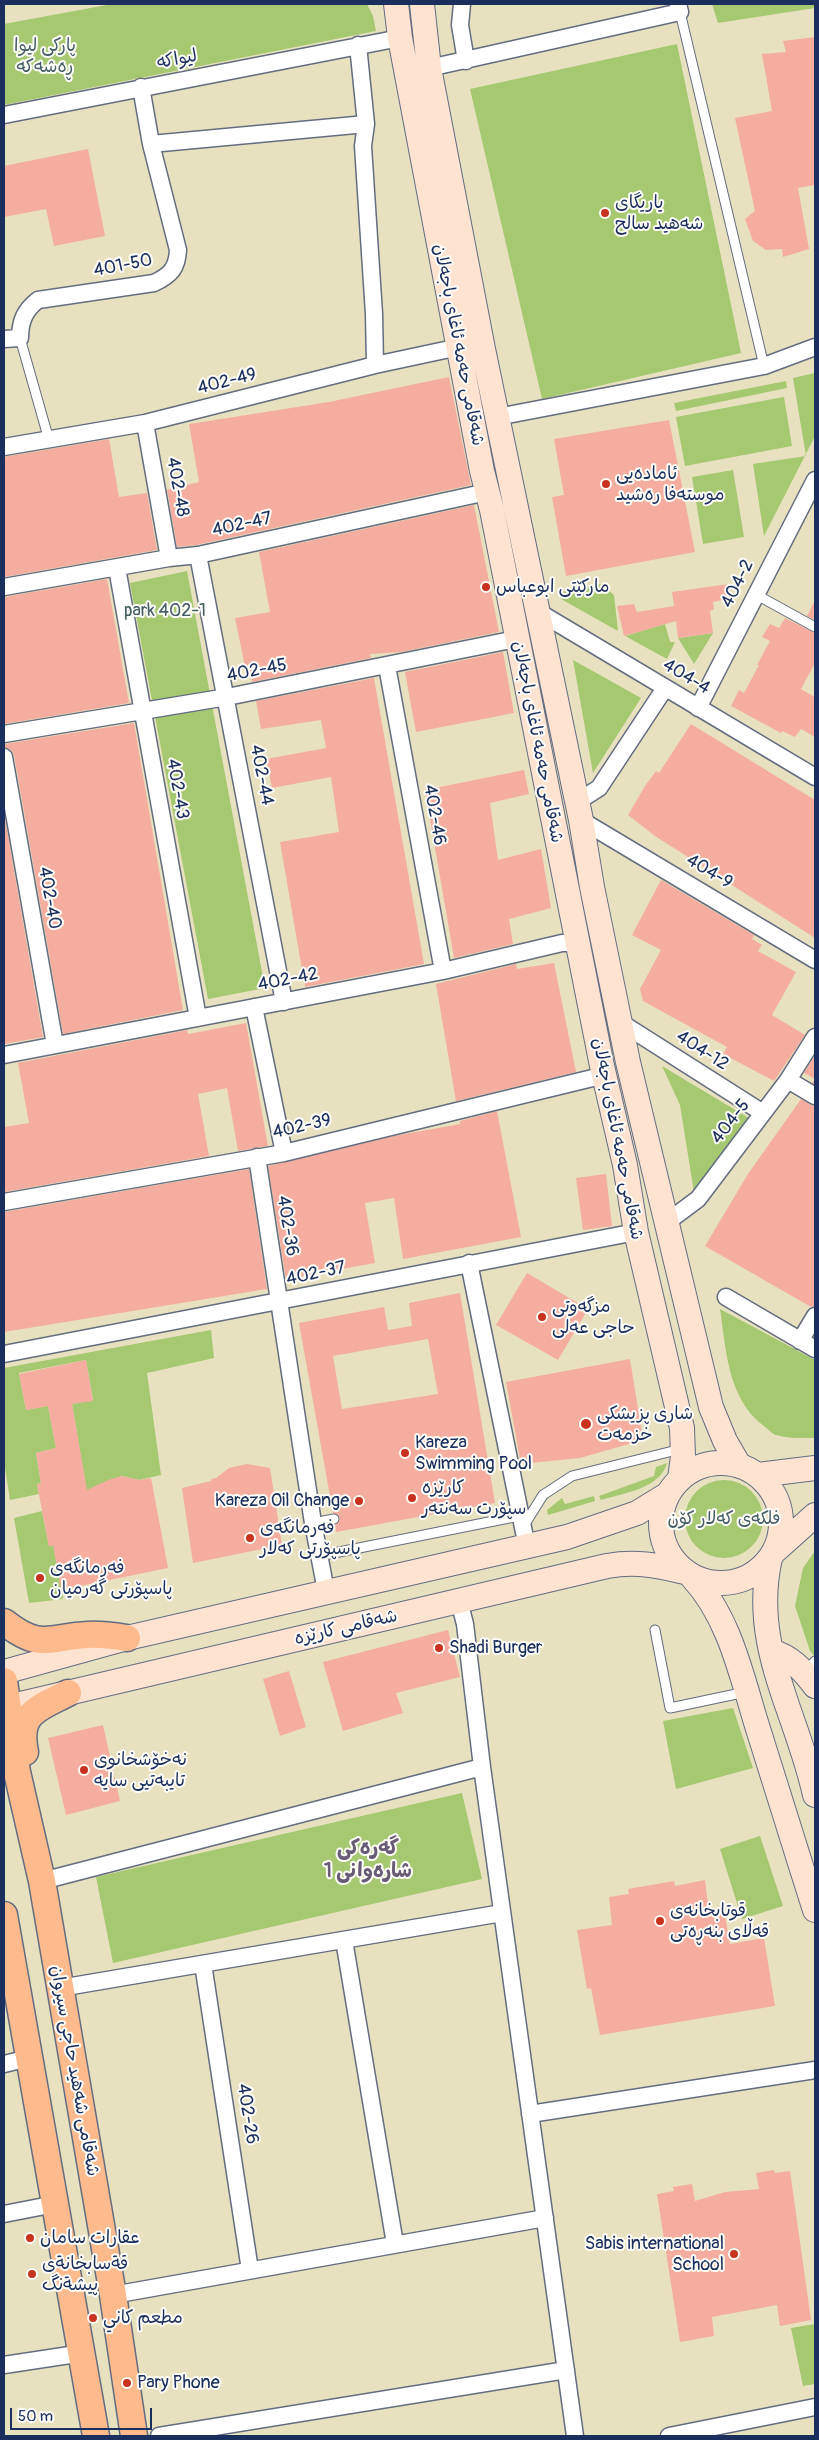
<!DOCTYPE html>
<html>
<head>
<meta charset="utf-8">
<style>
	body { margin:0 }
	#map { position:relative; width:819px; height:2440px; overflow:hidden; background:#e8e1bf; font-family:Pangolin,sans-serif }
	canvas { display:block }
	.frame { position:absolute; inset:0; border:5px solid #1b2f5e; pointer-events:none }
	.scale { position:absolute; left:10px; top:2408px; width:142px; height:22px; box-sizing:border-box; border:2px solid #1b2f5e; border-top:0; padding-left:6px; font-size:15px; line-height:18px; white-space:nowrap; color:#1b2f5e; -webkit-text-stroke:4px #fdfcf7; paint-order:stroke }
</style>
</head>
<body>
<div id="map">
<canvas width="819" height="2440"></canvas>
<div class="frame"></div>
<div class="scale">50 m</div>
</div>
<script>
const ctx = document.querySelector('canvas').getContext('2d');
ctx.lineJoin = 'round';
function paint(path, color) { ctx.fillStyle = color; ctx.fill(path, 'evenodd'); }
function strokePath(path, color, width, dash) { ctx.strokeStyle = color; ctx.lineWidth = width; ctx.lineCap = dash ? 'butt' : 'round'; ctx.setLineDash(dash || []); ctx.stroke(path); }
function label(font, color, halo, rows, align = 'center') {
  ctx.font = font + ' Pangolin,"Playpen Sans Arabic",sans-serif'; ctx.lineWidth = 4; ctx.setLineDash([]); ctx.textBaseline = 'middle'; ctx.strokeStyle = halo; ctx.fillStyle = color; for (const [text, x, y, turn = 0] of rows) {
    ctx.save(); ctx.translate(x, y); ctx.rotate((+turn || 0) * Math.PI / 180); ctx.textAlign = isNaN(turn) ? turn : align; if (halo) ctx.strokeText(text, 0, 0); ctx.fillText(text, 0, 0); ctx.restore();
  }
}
paint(new Path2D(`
	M112 4H367L373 16 376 31 4 105V24Z
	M712 4H815V8L718 23Z
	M677 44 741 353 542 399 470 89Z
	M815 373V436L764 536 753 464 806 456 793 378Z
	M786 381 787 388 676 411 674 403Z
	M784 397 792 446 685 466 676 417Z
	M733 470 744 537 703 544 692 477Z
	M187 571 265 988 208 999 130 583Z
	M601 584 614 595 618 631 561 599V592Z
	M665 624 670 642H675L667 659 625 636Z
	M713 633 694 664 678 638Z
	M573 660 641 698 593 773Z
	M662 1066 752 1120 696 1205 680 1105Z
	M720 1309 815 1360V1438C803 1438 789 1439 776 1435 772 1434 768 1429 764 1426 728 1400 726 1350 720 1309Z
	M211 1330 214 1358 147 1373 161 1475 139 1480 122 1476 96 1486 93 1528 72 1404 93 1400 86 1360 19 1373 26 1410 48 1406 56 1448 36 1453 41 1483 37 1484 39 1494 10 1500 4 1461V1368Z
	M667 1463C660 1489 623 1493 601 1500L599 1496 654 1476 656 1467Z
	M685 1519a39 39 0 1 1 78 0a39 39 0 1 1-78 0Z
	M594 1496 595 1501 548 1515 547 1510 562 1498 565 1504Z
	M42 1511 49 1546 58 1544 63 1599 29 1603 14 1518Z
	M815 1551V1657L810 1651 795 1606 803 1568Z
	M733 1708 753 1768 676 1789 663 1721Z
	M462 1793 482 1879 113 1963 96 1877Z
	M760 1836 783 1906 742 1919 720 1849Z
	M815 2324V2384L803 2386 791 2328Z`), '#a5c871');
paint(new Path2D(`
	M815 37V185L798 188 809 249 783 257 782 249 766 250 753 241 745 219 755 211 735 118 772 111 762 54 786 52 783 41Z
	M88 149 105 236 54 246 46 209 4 217V166Z
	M449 377 471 485 196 545 177 547 167 490 199 482 189 424 329 402Z
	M669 420 695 552 566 576 552 497 564 495 554 439Z
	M109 439 119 497 147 493 157 550 4 577V457Z
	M474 505 499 632 401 652 370 654 371 658 252 682 251 676H247L235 618 270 612 259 552Z
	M107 579 129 703 4 724V597Z
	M729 584 732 598 713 602 714 609 710 611 713 633 678 638 676 621 624 636 617 606 634 604 637 612 674 606 672 592Z
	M815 600V620L807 616Z
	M785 618 815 633V663L801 689 815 697V737L801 729 795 737 782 731 781 733 731 706 739 690 744 693 759 665H757L770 641 762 637 770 624 779 628Z
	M503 652 514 713 416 732 405 672Z
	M374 678 424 964 305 987 280 842 339 832 331 777 272 788 266 759 326 748 321 720 261 729 256 701Z
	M134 723 183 1010 63 1034 14 755 11 750 4 747V744Z
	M691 724 815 800V938L655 836 628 815 645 786 656 771 659 773Z
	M524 770 529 794 490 803 498 860 541 849 551 908 509 919 513 944 454 958 425 790Z
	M4 813 43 1037 4 1044Z
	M661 880 754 935 752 939 762 945 758 951 796 972 772 1015 805 1035 774 1081 723 1054 727 1047 643 1001 640 989 661 950 632 935Z
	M554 963 576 1072 456 1101 436 984 516 964 517 969Z
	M246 1023 268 1146 238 1151 227 1088 198 1094 209 1156 4 1192V1127L29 1123 18 1063 187 1030 188 1034Z
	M815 1055V1085L812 1083 815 1079 804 1073Z
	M801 1099 815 1106V1306L811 1307 705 1246 748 1174Z
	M497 1111 521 1237 403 1259 394 1198 365 1203 375 1263 286 1279 268 1166 394 1136 460 1124V1121Z
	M249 1169 267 1289 4 1332V1212Z
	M606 1174 612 1226 583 1230 576 1178Z
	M527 1273 588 1309 558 1360 496 1325Z
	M460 1293 495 1503 336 1532 335 1525 340 1518 338 1515 333 1513 299 1323 384 1307 388 1330 412 1326 409 1303ZM428 1339 438 1394 342 1409 333 1356Z
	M630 1359 643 1440 580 1458 521 1464 506 1382Z
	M86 1360 93 1401 72 1404 87 1490 108 1480 122 1476 139 1480 151 1478 168 1568 61 1590 53 1545 49 1547 37 1484 41 1483 36 1453 56 1448 48 1406 26 1410 19 1374Z
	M247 1464 270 1468 282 1545 193 1563 182 1488 211 1481V1479L216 1478 229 1468Z
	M448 1630 460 1677 396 1693 403 1713 343 1731 323 1662Z
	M289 1671 306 1727 280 1736 263 1679Z
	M103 1725 120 1801 66 1815 48 1738Z
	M705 1880 709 1912 724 1909 730 1944 764 1938 775 2006 600 2035 591 1988 587 1989 577 1930 612 1925 609 1897 629 1894 628 1889 674 1881 675 1886Z
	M774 2170 775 2173 790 2171 811 2320 780 2326 777 2305 712 2317 714 2336 680 2342 657 2194 674 2191 673 2187 692 2184 695 2201 725 2192 759 2189 756 2173Z`), '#f4ad9f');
const lane = new Path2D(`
	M680 12 764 366
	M20 338 49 440
	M755 594 815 627
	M313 1523 334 1519
	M523 1527 543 1495 572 1476 681 1449
	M319 1556 519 1516
	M655 1630 670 1708 746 1692
	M805 1672 815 1661`);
const street = new Path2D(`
	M462 4 460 25 466 61
	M358 45 366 124 363 146 374 314 375 365
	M429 68 680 12 678 4
	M4 115 400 38
	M151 144 366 124
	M4 339 20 338C20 321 25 310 38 300L154 283C171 275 177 268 178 250L151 144 141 87
	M497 417 764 366 815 347
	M145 423 169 558
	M4 447 145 423 375 365 459 347
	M198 555 284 1002
	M117 568 198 1018
	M4 587 169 558 198 555 487 492
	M537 611 815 777
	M387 666 443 971
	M698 708 815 480
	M4 734 227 697 516 639
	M4 757 55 1045
	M577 802 599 788 665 688
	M581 820 815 960
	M254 1007 284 1153
	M620 1022 763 1113
	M4 1055 443 971 562 943H579
	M788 1080 815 1096
	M257 1157 313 1523 326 1591
	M4 1202 284 1153 605 1075
	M667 1222 698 1199 788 1080 815 1037
	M469 1263 527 1547
	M726 1297 815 1349
	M800 1341 815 1316
	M4 1354 636 1232
	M459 1601 465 1624 482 1767 575 2436
	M42 1881 482 1767
	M344 1940 395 2244
	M203 1964 250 2270
	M60 1988 502 1913
	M4 2064 29 2058
	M530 2114 815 2070
	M4 2214 55 2204
	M113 2295 545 2218
	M4 2365 83 2353
	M159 2436 566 2370
	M669 2436 815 2407`);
const secondary = new Path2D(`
	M396 4 400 38 482 471 492 510 602 1066 625 1165 636 1232 682 1428 683 1456 680 1479
	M422 4 429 68 483 349 581 820 592 887 628 1062 711 1407 725 1441 739 1465
	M661 1523a60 60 0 1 1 120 0a60 60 0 1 1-120 0Z
	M758 1475 815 1468
	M776 1550 815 1515
	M770 1558C750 1646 797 1712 815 1795
	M692 1577C731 1619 742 1679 759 1732 778 1792 796 1851 815 1910
	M771 1651C791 1657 802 1669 815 1686
	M4 1672 127 1638 567 1537 637 1513 668 1494
	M8 1707 607 1566C635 1561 657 1565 684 1572`);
const primary = new Path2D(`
	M4 1622C41 1651 48 1637 88 1635 102 1634 114 1636 127 1638
	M4 1681 17 1772 42 1881 113 2295 134 2436
	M25 1752C17 1713 37 1709 68 1693
	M4 1915 96 2436`);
strokePath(lane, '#636d80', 11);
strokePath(street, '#636d80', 19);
strokePath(secondary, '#636d80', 26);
strokePath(primary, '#636d80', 29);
strokePath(lane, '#fff', 9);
strokePath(street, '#fff', 16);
strokePath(secondary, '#fee3d1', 24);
strokePath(primary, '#fcba8d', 26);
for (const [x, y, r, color] of [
	[605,213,5,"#c8321e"],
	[606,484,5,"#c8321e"],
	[486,587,5,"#c8321e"],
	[542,1317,5,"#c8321e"],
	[586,1424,6,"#c8321e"],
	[405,1453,5,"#c8321e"],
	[412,1498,5,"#c8321e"],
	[359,1501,5,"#c8321e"],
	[250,1538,5,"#c8321e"],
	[40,1578,5,"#c8321e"],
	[439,1648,5,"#c8321e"],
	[84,1770,5,"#c8321e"],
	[660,1921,5,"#c8321e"],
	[30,2238,5,"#c8321e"],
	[734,2254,5,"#c8321e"],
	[32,2274,5,"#c8321e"],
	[93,2318,5,"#c8321e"],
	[127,2383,5,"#c8321e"]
]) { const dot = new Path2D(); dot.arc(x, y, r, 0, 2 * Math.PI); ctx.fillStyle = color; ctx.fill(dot); strokePath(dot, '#fdfcf7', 2); }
label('18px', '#445d64', '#fdfcf7', [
	["پارکی لیوا",45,46],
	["ڕەشەکە",45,67],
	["park 402-1",165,611],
	["فلکەی کەلار کۆن",724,1519]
]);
label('18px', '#1b2f5e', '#fdfcf7', [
	["لیواکە",177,60,-11],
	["401-50",123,266,-11],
	["شەقامی حەمە ئاغای باجەلان",458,345,79],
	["402-49",227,382,-14],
	["402-48",177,487,80],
	["402-47",242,525,-12],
	["404-2",738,584,-63],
	["402-45",257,671,-11],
	["404-4",686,677,31],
	["شەقامی حەمە ئاغای باجەلان",537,742,79],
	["402-44",261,775,79],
	["402-43",177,789,80],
	["402-46",434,815,80],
	["404-9",709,872,31],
	["402-40",49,898,80],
	["402-42",288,980,-11],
	["404-12",702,1051,33],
	["404-5",731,1122,-52],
	["402-39",302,1127,-13],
	["شەقامی حەمە ئاغای باجەلان",617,1139,79],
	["402-36",287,1226,81],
	["402-37",316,1274,-12],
	["شەقامی کارێزە",346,1628,-13],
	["شەقامی شەهید حاجی سیروان",74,2071,80],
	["402-26",247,2114,81]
]);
label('18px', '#1b2f5e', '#fdfcf7', [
	["یاریگای",615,203],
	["شەهید سالح",615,224],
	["ئامادەیی",616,474],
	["موستەفا رەشید",616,495],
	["مارکێتی ابوعباس",496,587],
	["مزگەوتی",552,1307],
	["حاجی عەلی",552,1328],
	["شاری پزیشکی",597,1414],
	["خزمەت",597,1435],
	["Kareza",415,1443],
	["Swimming Pool",415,1464],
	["کارێزە",422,1488],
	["سپۆرت سەنتەر",422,1509],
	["Kareza Oil Change",349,1501,"right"],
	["فەرمانگەی",260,1528],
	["پاسپۆرتی کەلار",260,1549],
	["فەرمانگەی",50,1568],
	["پاسپۆرتی گەرمیان",50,1589],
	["Shadi Burger",449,1648],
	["نەخۆشخانوی",94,1760],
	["تایبەتیی سایە",94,1781],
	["قوتابخانەی",670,1911],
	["قەڵای بنەڕەتی",670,1932],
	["عقارات سامان",40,2238],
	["Sabis international",724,2244,"right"],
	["School",724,2265,"right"],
	["قةسابخانةى",42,2264],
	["پيشةنگ",42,2285],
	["مطعم كاني",103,2318],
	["Pary Phone",137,2383]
], 'left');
label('bold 20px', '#675b75', '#fdfcf7', [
	["گەرەکی",368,1849],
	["شارەوانی 1",368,1872]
]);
</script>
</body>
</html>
